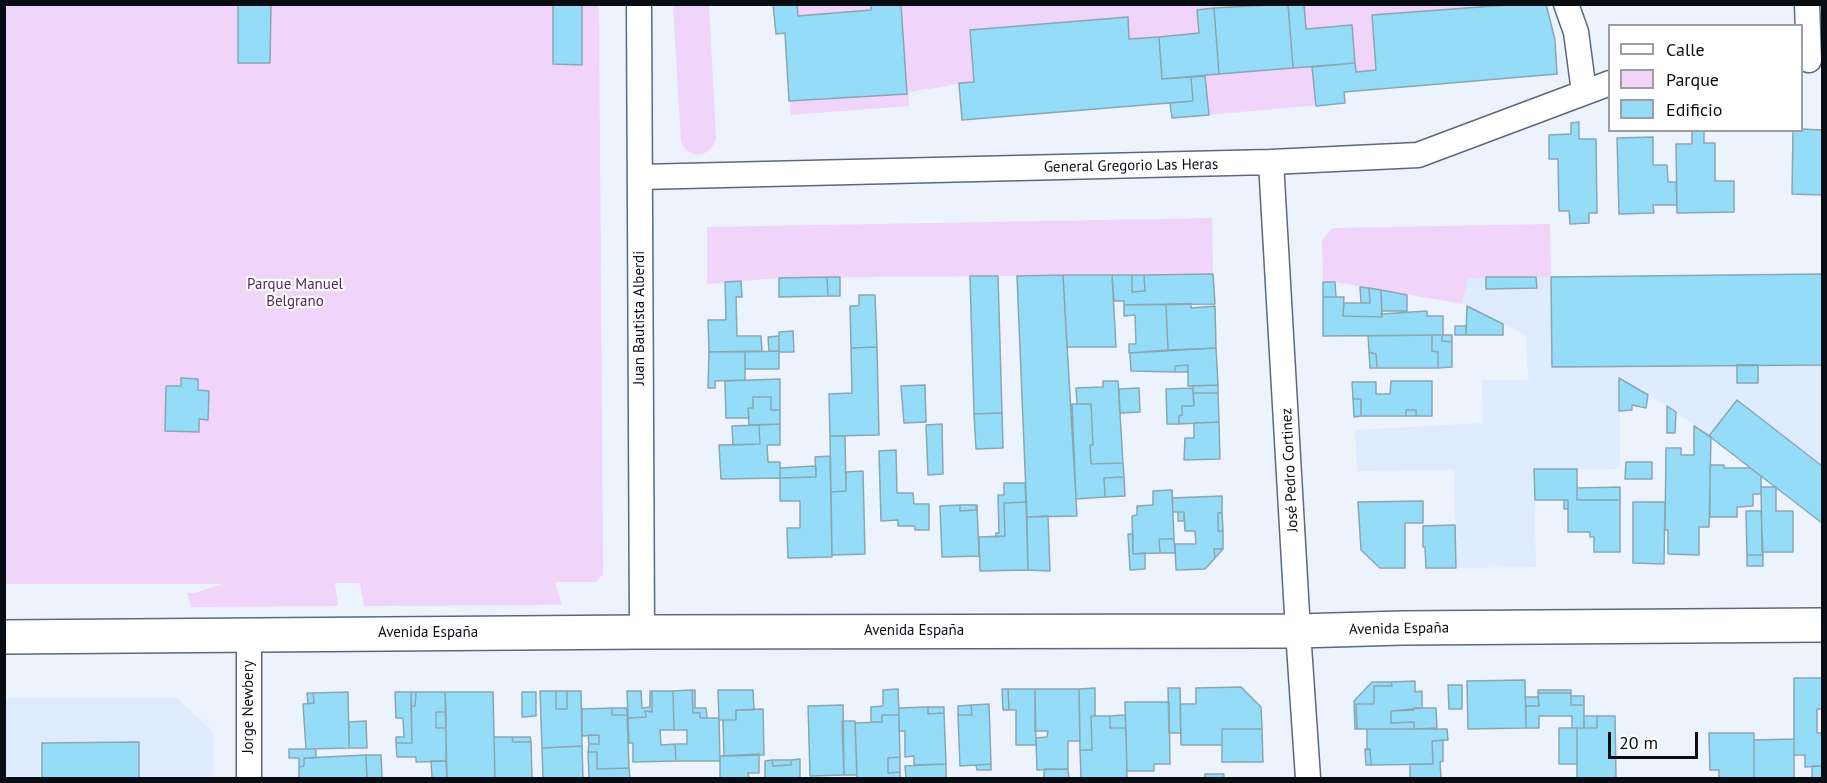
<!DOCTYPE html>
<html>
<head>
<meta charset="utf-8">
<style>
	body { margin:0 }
	#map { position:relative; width:1827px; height:783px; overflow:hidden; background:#edf3fd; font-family:"PT Sans",sans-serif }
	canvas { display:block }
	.frame { position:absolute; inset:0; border:6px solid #080d14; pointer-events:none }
	.legend { position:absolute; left:1608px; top:24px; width:195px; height:108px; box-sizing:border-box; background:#fff; border:2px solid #9c9ea1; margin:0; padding:8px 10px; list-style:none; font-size:18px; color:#080d14 }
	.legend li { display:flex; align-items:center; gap:12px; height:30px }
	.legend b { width:30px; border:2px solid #9c9ea1 }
	.scale { position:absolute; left:1608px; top:732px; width:90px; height:27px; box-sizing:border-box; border:3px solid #080d14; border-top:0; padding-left:8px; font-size:18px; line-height:21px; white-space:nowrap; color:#080d14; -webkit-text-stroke:4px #fff; paint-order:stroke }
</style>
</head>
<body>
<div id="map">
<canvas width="1827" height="783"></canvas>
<div class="frame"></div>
<ul class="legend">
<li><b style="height:8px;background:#fff"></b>Calle</li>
<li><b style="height:16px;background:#f1d4fa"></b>Parque</li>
<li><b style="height:16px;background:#95dcf9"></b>Edificio</li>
</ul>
<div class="scale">20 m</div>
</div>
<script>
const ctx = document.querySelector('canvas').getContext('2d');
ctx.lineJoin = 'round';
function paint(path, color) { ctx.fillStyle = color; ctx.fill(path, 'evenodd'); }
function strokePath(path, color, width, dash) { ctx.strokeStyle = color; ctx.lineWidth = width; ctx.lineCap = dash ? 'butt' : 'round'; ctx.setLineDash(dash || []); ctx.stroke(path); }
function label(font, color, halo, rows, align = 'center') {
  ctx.font = font + ' "PT Sans",sans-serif'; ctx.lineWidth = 4.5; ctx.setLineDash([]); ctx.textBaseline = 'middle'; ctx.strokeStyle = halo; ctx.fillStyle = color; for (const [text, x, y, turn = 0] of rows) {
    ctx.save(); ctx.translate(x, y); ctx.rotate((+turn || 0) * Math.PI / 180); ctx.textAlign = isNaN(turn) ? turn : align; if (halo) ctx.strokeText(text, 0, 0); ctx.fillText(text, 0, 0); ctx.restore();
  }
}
paint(new Path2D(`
	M1822 274V523L1711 437 1667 406 1620 379V469L1534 470 1536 567 1456 568 1454 470 1357 471 1355 430 1483 423 1481 380H1528L1526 335 1462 304 1468 277Z
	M4 698H177L213 732V778H5Z`), '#dfebfe');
paint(new Path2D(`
	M5 5H599L603 574 596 582H555L562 605 364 606 360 583H335L338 606 191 607 187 593H194L222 584H5Z
	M673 5H709L716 138C710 158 690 161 681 142Z
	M773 5H1546L1555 40 1557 74 1344 92 1345 103 1172 118 1170 103 962 120 958 84 909 92V106L791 115 785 34H776Z
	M1212 218 1213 274 779 278 707 284V227Z
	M1550 224 1551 277 1468 278 1462 304 1335 282H1323L1322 240 1333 228Z`), '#f1d4fa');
const building = new Path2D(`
	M238 4H271L270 63H238Z
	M553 4H582V65L553 64Z
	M773 4H797L798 16 871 10V4H901L907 94 789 101 785 33 776 34Z
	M1288 4H1304L1306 29 1352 25 1355 63 1293 68Z
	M1288 4 1293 68 1219 74 1214 8Z
	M1520 4H1546L1555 40 1557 74 1344 92 1345 103 1316 106 1312 67 1355 63 1356 72 1376 70 1372 15Z
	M1214 8 1219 74 1162 79 1159 37 1199 33 1197 10Z
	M1128 17 1129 39 1159 37 1162 79 1191 77 1193 101 962 120 959 83 974 82 970 30Z
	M1205 76 1209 115 1172 118 1170 103 1193 101 1191 77Z
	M1579 122V139H1596L1597 213H1589V223L1570 224 1569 211H1559L1558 159H1549V135L1571 134V123Z
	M1802 129 1822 130V195L1792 194 1793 130Z
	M1692 130H1704V143H1715V181H1734V212L1677 213 1676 144H1692Z
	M1653 137V165H1667L1668 182H1676L1677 205H1653L1654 213 1619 214 1617 138Z
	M1213 274 1215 304 1124 305V301H1114L1112 275H1132V292L1145 291 1144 275Z
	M1822 274V365L1552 367 1551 277Z
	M1063 275 1077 516 1027 517 1017 276Z
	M1063 275H1112L1116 347H1067Z
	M1132 275H1144L1145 291 1132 292Z
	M970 276H998L1002 413 974 414Z
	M827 277H840V296H828Z
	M827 277 828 296 779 297V278Z
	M1486 277H1536L1537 288 1486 289Z
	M741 281 742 297H736L737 336H761L762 351 709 352 708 320H726L725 282Z
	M1323 282H1335L1336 297H1323Z
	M1360 287 1369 288 1370 303H1361Z
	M1369 288 1381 290 1382 317 1343 316 1344 303H1370Z
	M1381 290 1407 295V311H1382Z
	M859 295H875L877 347 851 348 850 306H859Z
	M1323 297H1344L1343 316 1382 317 1381 314 1427 311V316H1443V335L1323 336Z
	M1166 304H1191V308L1215 306 1216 348 1168 350Z
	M1166 304 1168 350 1129 353V344H1136L1135 315 1124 316V305Z
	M1467 306 1503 324V335H1466Z
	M1455 326H1466V335H1455Z
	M793 331 794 352H779V332Z
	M1432 335V351L1438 352V368H1377L1376 354 1369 352 1368 336Z
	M1432 335H1442V341L1452 342V367L1438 368V352L1432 351Z
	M1442 335H1452V342L1442 341Z
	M779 336V351H769L768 337Z
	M877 347 879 435 830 436 829 394 852 393 851 348Z
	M1216 348 1218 385 1188 386V365L1175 366V372L1131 371 1130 353Z
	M779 351V369H745V352Z
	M709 352H745V380L715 381V388H708Z
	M1369 352 1376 354 1377 368H1370Z
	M1188 365V372H1175V366Z
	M1737 365H1758V383H1737Z
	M181 378 198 379V390L209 391 208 420 199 419V432L165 431 166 386H181Z
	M1619 378 1648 395 1646 408 1632 405V410L1619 411Z
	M780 379V410H771V397H753V408H748L749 418H726L725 381Z
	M1103 381H1118L1123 463 1091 464 1090 445H1093L1091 404H1077L1076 388 1103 387Z
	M1391 381H1432V416H1416V410H1406V416H1361V399H1353L1352 382H1376V394H1390Z
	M925 385 926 422 904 423 901 386Z
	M1218 385V393H1193V386Z
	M1139 388 1140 412 1120 413 1119 389Z
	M1193 388 1194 406H1182V415L1179 416V424H1167L1166 389Z
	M1193 393H1218L1219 422 1179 424V416L1182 415V406H1194Z
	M753 397H771V410H780V424L749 425 748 408H753Z
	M1353 399H1361V416L1354 417Z
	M1737 400 1822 466V523L1709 436Z
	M1072 404H1091L1093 445H1090L1091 464 1123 463 1124 477 1104 478 1105 497 1076 499Z
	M1667 406 1676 412 1675 433H1667Z
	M1406 410H1416V416H1406Z
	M1002 413 1003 448 976 449 974 414Z
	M1219 422 1220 459 1184 460 1185 438H1194V423Z
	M780 424V445H767L768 462H780V478L721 479 719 445 760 444 759 425Z
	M942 424 943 474 928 475 926 425Z
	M759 425 760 444 733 445 732 426Z
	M1694 426 1711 437 1709 527H1699V555L1668 554V530H1665L1666 448H1681V455H1694Z
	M830 436H845L846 491 831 492Z
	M896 450 897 493H913L914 504H929V530H915V526H898V520L881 521 879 451Z
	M830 456 832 557 788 558 787 528H800V501H780V478L816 477 815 457Z
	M1626 462H1652V479H1625Z
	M1710 465H1724V468H1750L1761 476V494H1753V506L1737 507V517H1710Z
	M816 466V477L780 478V468Z
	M1534 469H1577V500H1620V552H1594V537H1590V532H1568V500H1535Z
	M863 471 865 554 832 555 831 492 846 491V472Z
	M1124 477 1125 496 1105 497 1104 478Z
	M1004 483H1025L1026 502 1004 503 1005 536 996 537V533H999L998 495H1004Z
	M1620 487V500H1577V488Z
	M1761 487H1776V511H1793V552H1762Z
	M1172 490 1174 539H1159L1160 553 1133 554 1132 516 1137 515V506L1153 505V491Z
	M1222 496V513H1218V531H1223V549H1214L1215 558 1205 569 1176 570 1175 544H1196L1195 531H1185L1184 512H1173L1172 498Z
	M1564 500H1568V509H1564Z
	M1423 501V523H1405V568H1380L1361 550 1358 502Z
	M1026 502 1028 570 980 571 979 537 1005 536 1004 503Z
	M1633 502H1665L1664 564 1633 563Z
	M960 505H976V510L960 511Z
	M960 505V511L976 510 977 505 979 556 942 557 940 506Z
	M1746 511H1761L1763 555H1747Z
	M1178 512H1184V521H1178Z
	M1218 513H1222L1223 531H1218Z
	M1048 516 1050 571 1028 570 1027 517Z
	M1455 525 1456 568H1426L1425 547H1423V526Z
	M1128 534H1133V554L1145 553V569L1130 570Z
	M1159 539H1174L1175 553H1160Z
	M1214 549H1223L1215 558Z
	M1747 555H1763V566H1747Z
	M1794 678H1822V709H1817V733H1822V766L1805 767V755H1794Z
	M1525 680 1526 728 1468 729 1467 681Z
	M1415 681V692L1422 691V708L1391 711V723L1414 722V729H1357L1356 704H1374V686H1392L1391 682Z
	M1372 682H1391L1392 686H1374V704H1356L1357 729H1355L1354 701Z
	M1448 685H1462V709H1449Z
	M1241 687 1261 707 1262 729H1222V745H1181L1180 704H1196V688Z
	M1095 688V716H1091L1092 750H1080L1079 689Z
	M1168 688H1180L1181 733H1169Z
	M898 689 899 715H882V722H871V707L883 706V690Z
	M1002 689H1008L1009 710H1003Z
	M1008 689H1035L1036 745H1016V710H1009Z
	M1035 689H1079L1080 741H1068V769L1037 770 1036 738 1047 737 1048 731H1035Z
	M692 690 693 713H700V718H719L720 761H676L675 744H687V730H674L673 691Z
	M692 690H695V708H706L707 718H700V713H693Z
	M718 690H753L754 710H736V720H719Z
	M1538 690H1571V693H1538Z
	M540 691H556V709H567V691H581L582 746 542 748Z
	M556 691H567V709H556Z
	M627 691H641L642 708 650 707V691H652V712L645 711 646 717 628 718Z
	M652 691H673L674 730H660L661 745 675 744 676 761 633 762V743H629L628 718 646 717 645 711 652 712Z
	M348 692 349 748 306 749 303 704 314 703 313 693Z
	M395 692H411L412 743H396V737H404L403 718H396Z
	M411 692H416L415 706H411Z
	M416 692H445L446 712H436V728H446V761L416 762V757H397L396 743H412L411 706H415Z
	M445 692H493L495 778H447Z
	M522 692H536V716L522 717Z
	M307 693H313L314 703 308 704Z
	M1538 693H1571V705H1584V728H1572V716H1539V728H1526V706H1539Z
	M1571 696H1584V705H1571Z
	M1525 697H1538L1539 706H1526Z
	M1125 702H1169L1170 764H1154V771H1127Z
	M989 704 991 764 960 766 958 715H972L971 705Z
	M843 705 844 775 810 776 808 706Z
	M971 705 972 715H958V706Z
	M928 707H944V713L928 714Z
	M928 707V714L944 713 946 764 914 765V756L905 757V731H899V708Z
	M612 708H627V715H612Z
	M612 708V715H627L629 768 597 769V752H588L589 744H599V735L582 736V709Z
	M1414 708H1436L1437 728 1414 729V722L1391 723V711L1414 710Z
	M763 709 764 755 724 756 723 720H736V710Z
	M436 712H446V728H436Z
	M882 715H899L900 757 888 758V773L900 772V778H857L855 723 882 722Z
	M1125 715 1126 728H1110V716Z
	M1091 716H1110V728H1126L1127 778H1081L1080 750H1092Z
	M1584 716H1597V728H1584Z
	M1597 716H1615L1616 778H1577V728H1597Z
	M366 721 367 748H349V722Z
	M842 721H855L857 775H844Z
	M1559 728H1577V764H1559Z
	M1222 729H1262L1263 762H1222Z
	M1367 729H1447L1448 740 1432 741 1433 764 1371 765 1370 749 1367 750Z
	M1709 733H1754V778H1719V770H1710Z
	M588 735H599V744H589Z
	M494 737H512L513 742H531L532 778H495Z
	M512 737H530L531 742H513Z
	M1794 739V778H1754V740Z
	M1443 740V761L1440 762 1441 778H1410V764H1433L1432 741Z
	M139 742V778H42V743Z
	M582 746 583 778H543L542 748Z
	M289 749H316V758H304V766L299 767V758H289Z
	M1365 749H1370L1371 765H1366Z
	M588 752H597V769L629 768 630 778H589Z
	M759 754V773H748L749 778H720V756Z
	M366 755 367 778H299V767L304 766V758Z
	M366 755H381L382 778H367Z
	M900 757V772L888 773V758Z
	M800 759V778H765V761L772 760 773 766 791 765V760Z
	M772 760H791V765L773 766Z
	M431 761H446L447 778H432Z
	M946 764V778H906L905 766Z
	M991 764V770H977L976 765Z
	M1812 766H1822V778H1812Z
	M1044 769H1068L1069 778H1044Z
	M1205 774H1224V778H1205Z`);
paint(building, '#95dcf9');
strokePath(building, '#89a6b3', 1.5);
const street = new Path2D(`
	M639 4 642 632
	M1566 4 1576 32 1584 92
	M1807 4 1809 60
	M1271 162 1298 631 1308 778
	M640 177 1271 162 1418 155 1610 83
	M249 778V635`);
const secondary = new Path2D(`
	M4 637 642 632 1298 631 1402 628 1822 625`);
strokePath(street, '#5a697e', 27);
strokePath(secondary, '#5a697e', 36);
strokePath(street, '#fff', 24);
strokePath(secondary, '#fff', 33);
label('15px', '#080d14', '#fff', [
	["General Gregorio Las Heras",1131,166,-1],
	["Juan Bautista Alberdi",640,318,-90],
	["José Pedro Cortinez",1290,470,-93],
	["Avenida España",1399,629,-1],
	["Avenida España",914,631],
	["Avenida España",428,633],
	["Jorge Newbery",249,707,-90]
]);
label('15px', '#552562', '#fff', [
	["Parque Manuel",295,285],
	["Belgrano",295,302]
]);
</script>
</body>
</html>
